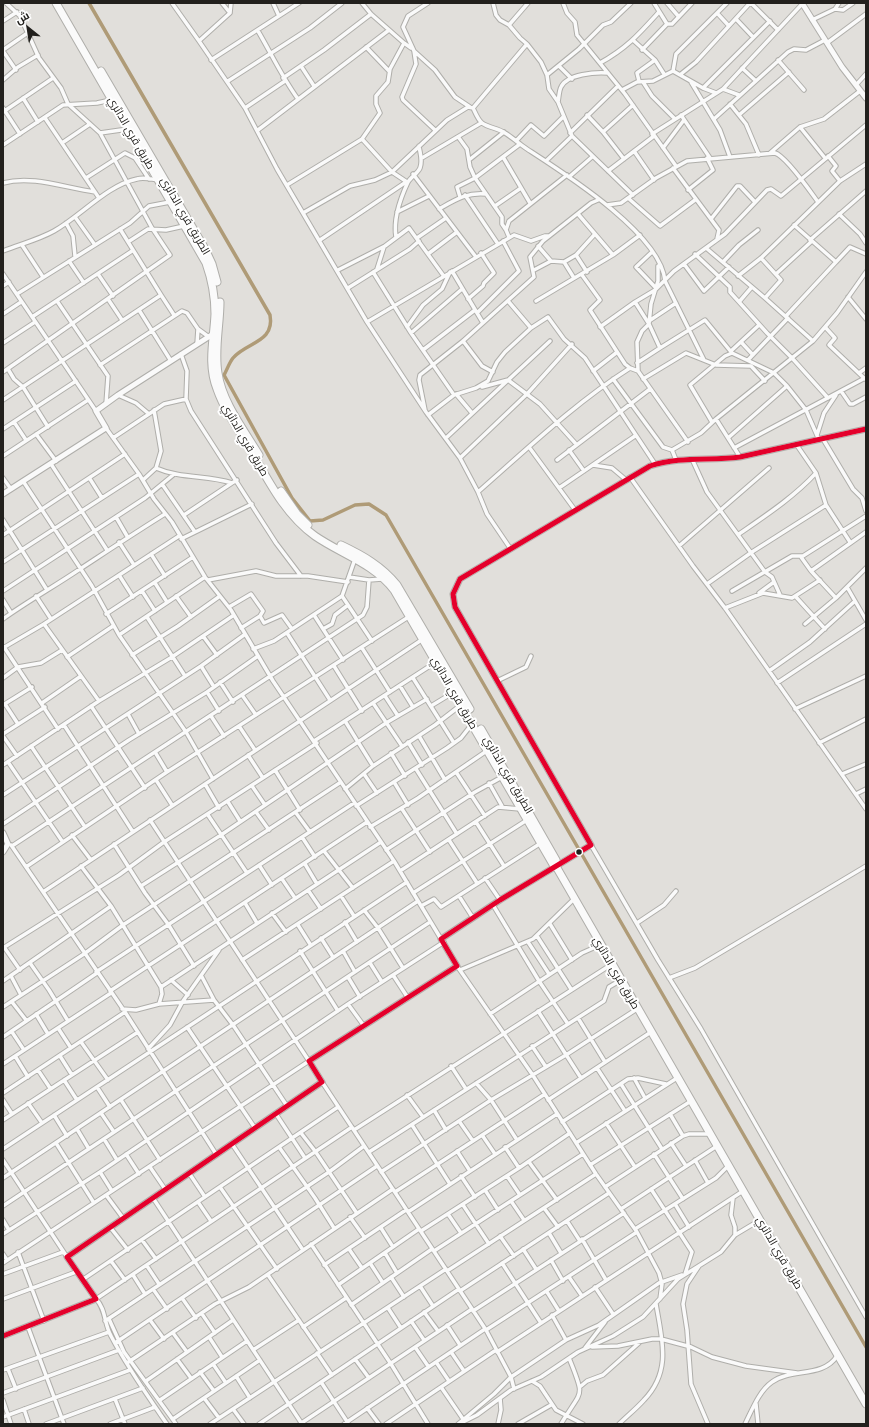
<!DOCTYPE html>
<html>
<head>
<meta charset="utf-8">
<style>
	body { margin:0 }
	#map { position:relative; width:869px; height:1427px; overflow:hidden; background:#e1dfdb; font-family:Mulish,Cairo,sans-serif }
	canvas { display:block }
	.frame { position:absolute; inset:0; border:4px solid #22201d; pointer-events:none }
	.north { position:absolute; left:8px; top:8px; width:40px; height:40px; -webkit-text-stroke:3px #fff; paint-order:stroke; rotate:330deg; font-size:11px; font-weight:700; line-height:16px; text-align:center; color:#22201d }
	.north::after { content:''; display:block; margin:auto; width:14px; height:18px; background:#22201d; clip-path:polygon(50% 0,100% 100%,50% 72%,0 100%) }
</style>
</head>
<body>
<div id="map">
<canvas width="869" height="1427"></canvas>
<div class="frame"></div>
<div class="north">ش</div>
</div>
<script>
const ctx = document.querySelector('canvas').getContext('2d');
ctx.lineJoin = 'round';
function strokePath(path, color, width, dash) { ctx.strokeStyle = color; ctx.lineWidth = width; ctx.lineCap = dash ? 'butt' : 'round'; ctx.setLineDash(dash || []); ctx.stroke(path); }
function label(font, color, halo, rows, align = 'center') {
  ctx.font = font + ' Mulish,Cairo,sans-serif'; ctx.lineWidth = 4; ctx.setLineDash([]); ctx.textBaseline = 'middle'; ctx.strokeStyle = halo; ctx.fillStyle = color; for (const [text, x, y, turn = 0] of rows) {
    ctx.save(); ctx.translate(x, y); ctx.rotate((+turn || 0) * Math.PI / 180); ctx.textAlign = isNaN(turn) ? turn : align; if (halo) ctx.strokeText(text, 0, 0); ctx.fillText(text, 0, 0); ctx.restore();
  }
}
strokePath(new Path2D(`
	M89 3 270 315C275 343 246 342 233 358 229 363 227 370 224 375L292 498 310 521 323 520 355 505 369 504 386 515 866 1347`), '#af9b77', 3.5);
const street = new Path2D(`
	M172 3 199 41
	M222 3 230 13
	M231 3 230 13 199 41 245 108 277 169 367 322 426 412 460 458 478 492 487 514 510 548
	M273 3 279 16
	M362 3 371 14 404 43
	M428 3 408 16 403 27 414 51 416 64 402 97 403 100 435 130
	M493 3 496 15 500 20 509 25 520 38 527 44 541 62 547 75 549 89 558 102 572 136 633 195
	M563 3 567 13 575 22 577 35 625 94 676 166
	M654 3 667 24
	M667 3 679 17
	M751 3 778 30
	M835 9 843 10 853 3
	M717 13 729 26
	M736 19 753 37
	M812 20 835 9 839 3
	M3 21 17 12
	M509 25 528 3
	M258 31C271 53 282 77 298 99
	M634 41 655 60 664 74
	M827 43 866 14
	M366 47 389 71
	M3 50 29 32
	M642 50 667 24H672L692 3
	M3 51 16 70
	M414 51 435 70 455 97 470 107
	M211 60 299 3
	M778 60 804 90
	M600 63C627 48 639 34 659 12
	M301 66 314 86
	M559 66 572 79
	M742 68 756 81
	M673 71 676 54 727 3
	M681 74 696 62 750 3
	M547 75 579 49 603 25 611 22 631 3
	M283 78 324 50 371 14
	M3 80 18 67 38 55
	M228 81 310 28 342 3
	M639 81 637 73 655 60
	M643 82 652 96 675 119
	M691 82 720 130 730 157
	M856 85 866 74
	M703 88 770 21
	M723 89 739 95
	M622 90 637 82 653 81 673 71 703 88 716 93
	M23 98 38 122
	M558 102C559 97 559 91 561 87 567 74 596 72 608 73
	M730 104 746 124 759 155
	M3 108 20 134
	M245 108 285 81
	M473 108C475 112 478 120 482 123 489 128 498 128 505 133 512 137 519 144 527 149 564 173 661 234 665 281L704 360
	M3 112 53 78
	M587 115 603 132 633 105
	M681 115 710 158
	M739 115 789 72
	M45 118 99 198
	M714 119 788 52 794 49 806 50 825 40
	M800 127 825 158
	M258 130 389 30
	M603 132 624 159
	M100 133 128 129
	M570 133 618 86
	M652 134 723 89 803 3
	M459 138 467 149 470 167 475 178 502 217V224L506 230
	M362 139 392 172 407 182
	M516 141 531 125 544 136 563 117
	M62 143 90 124
	M3 145 63 105 97 103 111 100
	M663 148 684 120
	M634 151 654 180
	M770 153 800 127 824 119 860 91
	M828 156 836 166 832 171 840 181
	M503 157 530 203
	M422 158 481 123
	M469 160 504 132
	M546 161 572 136
	M673 168 719 230 717 239
	M608 171 654 136
	M413 174 476 257
	M569 177 592 157
	M86 178 125 153 135 158 149 179
	M3 183C33 175 65 188 95 192
	M287 185 362 139 380 113 376 104V96L388 82 390 69 404 43 411 48
	M688 190 713 170 707 158
	M465 195 498 244
	M460 197 457 187 475 178 520 144
	M628 198 660 226 695 200
	M607 205 621 203 656 178 687 161 775 153C786 156 810 191 818 202
	M495 206 521 188
	M439 209C455 200 467 192 486 194
	M397 212 429 196
	M303 213 350 186 375 180 392 172 447 120 468 107 473 108 527 44
	M578 214 613 255
	M839 214 860 234 866 243
	M75 217 95 245
	M711 219 737 186H740L755 202
	M66 223 73 236 75 256
	M396 237C393 219 400 199 408 182 411 177 418 173 420 168 423 160 420 154 419 146
	M509 237 506 230 509 221 567 175
	M417 238 446 218
	M320 240 406 182
	M810 240 866 191
	M128 242 148 229 166 230 184 226
	M22 245 43 277
	M538 246 551 261
	M706 248 765 298 813 341
	M3 251C20 244 38 240 54 231 81 216 107 185 137 179 143 177 151 179 158 180
	M652 252 636 267 655 287
	M428 254 457 232
	M695 254 730 287V292L767 333 792 358 828 398
	M576 255 587 272
	M761 258 781 280 765 298
	M69 261 84 283
	M564 262 574 278
	M723 262 739 245 758 230
	M836 262 850 247 866 254
	M684 264 704 291 729 267
	M658 266V281L651 304 649 324 642 331 637 342 638 371 688 442
	M377 269 384 247
	M338 270 385 246 409 228 443 275
	M534 270 551 261 564 262 576 255 595 234
	M452 271 483 323
	M373 272 411 333 454 395
	M3 274 96 411
	M98 274 113 296
	M776 274 812 241
	M582 275 600 300 590 310 625 364 630 368 638 371
	M738 276 761 258 840 181 866 164
	M3 286 9 282
	M348 288 410 249 419 241
	M17 294 130 223 149 206 170 202
	M161 295 174 315
	M848 297 866 319
	M108 299 122 320
	M468 299 483 286 484 283 494 273 481 253
	M57 301 108 376 106 404
	M508 301 531 328
	M536 301 613 255 640 235
	M635 302 649 324 660 348 637 363
	M739 302 751 288
	M139 310 171 361
	M477 313 519 271 503 241
	M3 314 21 302
	M786 316 836 262 794 225
	M32 317 132 251
	M649 321 676 303
	M367 322 514 235 531 241 545 236H549
	M407 327 423 305 442 289 450 272
	M600 327 635 302 655 290 674 271 725 234 767 190 771 189 781 196 866 125
	M825 327 835 338 829 345 865 379
	M411 333 462 289
	M463 341 482 366 493 372
	M741 342 753 355
	M3 343 35 322
	M197 344 198 329
	M660 348 705 320 732 353 774 373 787 386 806 410 819 440
	M423 350 475 310
	M731 351 759 325
	M181 354 187 371 186 399 191 411 276 543 301 576
	M748 360 788 318
	M100 365 182 311 187 313 198 329 209 337
	M8 369 14 379 23 387 48 427
	M593 371 616 353
	M3 372 170 255 152 228 100 133 68 104 61 88 39 58 20 16 6 3
	M859 373 866 368
	M613 379 663 447 672 450
	M643 379 686 353 716 365 751 366 765 381
	M482 387 508 380 540 404 576 444
	M841 391 850 404H853L866 397
	M456 394 472 413
	M118 395 136 403 149 414
	M3 400 161 295 120 229
	M425 410 419 380 420 375 463 341 534 277 530 257 543 241 591 203 598 200
	M428 415 454 395 476 388 488 381 497 362 505 352 531 328 548 317 564 339 585 358 655 464
	M716 419 740 457
	M14 422 26 440
	M712 422 690 385 725 356 732 353
	M106 428 139 474 154 499 172 522 205 577 231 610 273 681 394 861 441 939
	M3 429 76 381
	M36 434 56 461
	M817 435 824 413 836 395
	M113 438 164 404 186 399
	M446 438 550 341
	M728 438 787 386
	M823 439 853 489 862 498 866 511
	M796 444 816 473 826 505 850 542
	M529 447 575 510
	M734 448 865 378
	M569 450 584 471
	M3 456 88 400
	M460 458 527 394 572 344
	M692 459 707 492 765 572 772 577 780 595
	M557 460 650 389
	M676 460 672 450 701 433 716 419 813 341 837 313 866 272
	M51 464 107 550
	M593 465 612 468 625 479
	M156 468C181 479 206 475 232 483L237 480
	M630 477 693 566 725 608 866 809
	M3 478 11 489
	M90 479 102 498
	M143 480 156 468 161 451 154 410
	M23 481 92 586 119 635 186 732 213 779
	M162 484 195 532
	M559 488 635 436
	M478 492C527 449 575 403 630 368
	M184 515 232 483
	M116 517 127 536
	M3 520 47 590
	M739 534C765 516 794 497 816 473
	M3 535 125 454
	M181 539 252 504
	M119 542 134 565
	M679 546 769 468
	M151 554 165 576
	M801 557 811 571 836 598
	M3 562 139 474
	M811 571 866 532
	M119 575 133 597
	M349 577 369 580 382 579
	M208 580 256 571 276 576H308L348 582
	M155 583 167 602
	M707 584 752 552 826 505
	M847 587 866 620
	M3 591 145 498 173 475
	M142 591 155 611
	M732 591 792 556H803L866 516
	M759 593 774 582
	M36 596 51 619
	M176 596 191 617
	M342 596 372 641
	M796 597 825 629
	M3 600 11 613
	M229 607 251 594 263 611 260 616 241 628
	M725 608 763 593 792 598 820 580
	M106 614 193 557
	M314 615 343 660
	M260 616 264 623 282 615 292 629
	M147 617 185 676
	M3 619C28 601 55 586 80 569 109 550 136 532 165 514
	M44 624 99 701
	M805 624 836 598 866 568
	M323 629 332 624 335 615 348 605
	M287 633 330 700
	M119 635 205 577
	M203 636 217 655
	M4 647 58 729
	M3 648 44 624 179 536
	M362 648 390 692
	M253 649 274 641 342 596 355 559
	M132 655 178 626 220 596
	M67 657 113 626
	M201 666 214 687
	M334 666 362 711
	M769 671 810 642 855 601
	M3 678 18 667 41 663 62 650
	M413 678 454 743
	M497 681 526 667 531 656
	M220 682 233 702
	M777 683 866 624
	M400 686 413 707
	M207 692 219 711
	M242 695 256 715
	M385 696 398 716
	M42 703 81 676
	M373 703 402 746
	M5 704 18 724
	M3 705 32 687
	M91 706 145 788
	M431 706 454 692
	M795 709 866 676
	M128 714 139 734
	M211 716 224 736
	M345 721 373 766
	M64 725 133 832
	M239 726 255 750
	M3 734 45 707
	M3 736 17 756
	M419 736 445 780
	M314 741 436 662
	M408 742 422 765
	M819 743 866 719
	M31 746 85 827
	M155 752 167 772
	M391 753 405 776
	M248 755 263 778
	M8 762 62 841
	M3 765 99 701 172 657 234 615
	M416 769 457 834
	M275 770 300 810
	M456 772 485 816
	M364 774 377 793
	M842 774 866 764
	M156 780 172 805
	M394 782 408 805
	M489 783 502 806
	M205 784 219 808
	M252 786 265 805
	M345 789 373 766 435 725 461 705
	M856 794 866 789
	M3 795 201 666 244 635
	M228 802 240 821
	M356 806 447 748 461 738 472 724
	M402 809 430 852
	M256 812 269 830
	M296 813 310 832
	M208 815 247 873
	M476 822 504 866
	M3 824 129 740 207 692 258 656
	M370 827 418 798 488 750
	M72 835 91 860
	M302 837 315 857
	M449 840 477 883
	M114 844 145 893 168 924 194 966
	M11 845 125 1012 216 1154
	M591 845 658 960 701 1029 866 1317
	M12 846 363 615 367 607 369 580
	M386 850 475 792 502 777
	M324 851 353 888
	M305 864 317 884
	M259 865 272 885
	M81 866 111 906 161 987 162 994 159 1004
	M26 867 167 772 410 616
	M400 871 498 807 520 809
	M485 878 500 900
	M282 879 295 898
	M141 886 221 835 386 723 427 699
	M308 890 321 909
	M43 892 423 639
	M413 893 527 820
	M341 896 354 916
	M459 896 473 918
	M245 903 257 923
	M493 905 539 981 568 1024
	M421 906 434 899 441 907 541 843
	M364 910 378 928 403 968
	M272 913 286 932
	M345 922 357 942
	M637 923 664 905 676 891
	M550 924 572 960
	M298 925 310 944
	M537 936 571 989
	M321 938 333 957
	M528 942 549 974
	M4 947 20 970
	M3 948 119 875 164 842 317 743
	M300 951 338 1011
	M343 951 355 972
	M242 960 394 861
	M30 963 49 990 68 1021
	M370 963 382 982
	M457 966 532 1074 596 1174 637 1232 659 1273 662 1284 660 1299
	M460 970 533 939 574 899
	M96 972 354 803
	M393 975 408 998
	M11 976 21 995
	M202 977 214 1000
	M348 977 360 997
	M669 978 695 968 866 866
	M171 980 188 995
	M3 981 111 906
	M161 987 381 842
	M110 991 367 822
	M12 1002 26 1020
	M348 1004 364 1026
	M3 1007 84 954 123 925 341 782
	M122 1009 136 1010 159 1004 214 1000 233 1025 287 1106
	M538 1011 581 1078
	M36 1014 48 1034
	M490 1014 582 953 600 945
	M578 1018 605 1062
	M187 1027 255 1128
	M58 1028 71 1048
	M12 1032 24 1050
	M3 1037 97 973
	M81 1042 108 1080
	M532 1046 546 1067
	M148 1049 170 1025 183 1001 219 950
	M15 1056 28 1077
	M60 1056 72 1075
	M3 1064 111 993
	M451 1066 466 1089
	M597 1068 625 1111
	M38 1070 50 1088
	M634 1078 645 1098
	M64 1080 77 1100
	M322 1082 486 1330 511 1377 514 1389
	M476 1083 491 1100 517 1140
	M621 1084 662 1149
	M97 1087 110 1107
	M3 1093 125 1012
	M407 1095 423 1117
	M3 1100 12 1114
	M121 1100 160 1160
	M548 1100 651 1032
	M28 1103 42 1123
	M434 1110 446 1130
	M101 1113 114 1132
	M276 1114 305 1158
	M670 1114 683 1136
	M54 1115 67 1136
	M3 1120 138 1032
	M459 1121 473 1141
	M562 1122 628 1079 638 1078 666 1084
	M606 1123 635 1167
	M412 1125 450 1184
	M77 1129 89 1149
	M354 1130 612 964
	M301 1133 315 1151 356 1212
	M482 1135 495 1154
	M104 1139 117 1160
	M56 1143 94 1203
	M576 1143 677 1078
	M671 1143 686 1166
	M232 1144 303 1250
	M279 1147 315 1198 334 1228
	M505 1147 519 1168
	M3 1149 407 882
	M457 1151 470 1171
	M369 1152 604 1001 609 987 621 980
	M126 1154 139 1174
	M654 1154 683 1199
	M3 1160 67 1257
	M695 1160 708 1183
	M529 1162 557 1200
	M590 1165 691 1101
	M150 1167 165 1189
	M100 1172 112 1191
	M381 1172 491 1100 566 1055 637 1009
	M189 1173 205 1197
	M461 1176 475 1197
	M507 1176 520 1195
	M3 1178 418 901
	M220 1187 277 1269
	M605 1187 683 1136 689 1134H710
	M651 1189 692 1252 685 1274
	M485 1190 498 1210
	M395 1192 545 1094
	M106 1195 123 1218
	M153 1198 302 1424
	M733 1198 731 1215 735 1227V1235
	M511 1201 524 1220
	M198 1202 211 1221
	M675 1204 689 1227
	M463 1205 489 1244
	M3 1206 430 922
	M544 1208 558 1227
	M621 1209 717 1146
	M408 1212 557 1114
	M448 1214 461 1233
	M350 1217 365 1238
	M3 1220 9 1230
	M567 1221 580 1241
	M110 1227 128 1250
	M381 1228 393 1247
	M635 1229 716 1178 728 1166
	M421 1231 519 1168 570 1133
	M549 1233 561 1253
	M3 1234 100 1172 348 1004 444 942
	M500 1236 514 1256
	M582 1239 606 1280
	M142 1240 156 1259
	M311 1244 391 1364 428 1424
	M349 1249 362 1268
	M523 1249 536 1269
	M434 1251 583 1154
	M18 1252 44 1321
	M385 1253 397 1273
	M3 1254 7 1260
	M551 1260 563 1281
	M111 1261 125 1280
	M3 1263 309 1061 150 820
	M370 1263 383 1283
	M502 1263 541 1323
	M324 1265 406 1210
	M147 1266 159 1284
	M699 1266 687 1284 683 1304 687 1330 691 1384 708 1424
	M447 1271 596 1174
	M3 1274 63 1252
	M133 1275 145 1294
	M268 1275 320 1351
	M391 1277 404 1297
	M569 1277 582 1296
	M82 1280 338 1107
	M338 1285 419 1229
	M420 1286 433 1306
	M595 1287 613 1314
	M153 1289 167 1309
	M460 1291 609 1193
	M547 1292 559 1311
	M182 1298 196 1318
	M3 1299 76 1272
	M351 1305 432 1249
	M388 1308 401 1328
	M473 1311 624 1213
	M424 1312 438 1331
	M202 1314 215 1333
	M552 1315 566 1340
	M109 1319 124 1352 176 1424
	M150 1320 164 1339
	M105 1321 329 1172 364 1146
	M411 1321 424 1340
	M447 1325 460 1345
	M28 1327 64 1424
	M303 1327 346 1298
	M486 1330 637 1232
	M173 1333 187 1352
	M209 1337 222 1357
	M115 1343 377 1166
	M415 1347 428 1366
	M592 1347 618 1346 652 1339H661L691 1347 712 1357 746 1366 797 1373
	M585 1348 605 1322
	M253 1350 299 1320
	M451 1352 464 1371
	M497 1352 743 1191
	M317 1353 332 1375
	M177 1359 191 1378
	M355 1359 369 1378
	M436 1362 449 1381
	M127 1363 215 1304 249 1287 393 1189
	M213 1364 226 1383
	M8 1369 16 1389
	M3 1370 109 1332
	M200 1372 214 1391
	M236 1376 250 1398
	M146 1381 233 1320
	M532 1381 540 1386 556 1410 583 1424
	M321 1382 348 1423
	M581 1386 587 1381 603 1375 639 1343
	M441 1387 463 1419
	M3 1393 119 1350
	M204 1398 219 1418
	M115 1399 125 1424
	M3 1400 11 1424
	M160 1400 247 1341
	M756 1404 758 1424
	M367 1408 379 1424
	M24 1409 29 1424
	M233 1409 244 1424
	M3 1417 130 1370
	M173 1419 260 1360
	M46 1424 143 1388
	M110 1424 155 1407
	M167 1424C147 1395 127 1367 111 1336 104 1324 106 1309 96 1299L352 1127
	M210 1424 446 1269
	M259 1424 459 1289
	M300 1424 472 1309
	M344 1424 485 1329
	M386 1424 496 1350
	M458 1424 494 1394 511 1377 566 1340 599 1325 659 1283 682 1275
	M459 1424 477 1415 511 1390 541 1377 578 1352 613 1336 643 1317 678 1279 721 1252 735 1235 760 1220
	M498 1424 501 1410 500 1398
	M518 1424 551 1405
	M561 1424C582 1388 586 1400 569 1358
	M619 1424C627 1416 636 1409 644 1400 672 1371 662 1340 656 1304
	M745 1424C752 1410 759 1391 772 1382 791 1368 823 1378 837 1356`);
const secondary = new Path2D(`
	M802 3 842 67 866 98
	M3 494 106 428 96 411 118 395 213 334
	M3 833 8 844 3 852
	M3 1336 96 1299 67 1257 322 1082 309 1061 457 966 441 939 500 900 591 845 455 607 453 594 460 579 650 466C680 456 710 461 740 457L866 429`);
const highway = new Path2D(`
	M56 3 206 263C212 280 215 296 215 314 214 339 207 364 217 389 224 409 237 428 249 447 267 478 284 514 315 536 341 554 373 563 394 590L554 866 557 868 866 1404
	M101 71 205 249 212 264 217 282
	M220 302C220 325 214 350 218 373 222 402 244 430 259 455
	M281 491 297 514 308 525
	M341 545C362 555 382 566 397 585L470 709
	M481 729 556 860`);
strokePath(street, '#afaeaa', 5.5);
strokePath(secondary, '#afaeaa', 7);
strokePath(highway, '#afaeaa', 9);
strokePath(street, '#fafafa', 3.5);
strokePath(secondary, '#fafafa', 5);
strokePath(highway, '#fafafa', 7);
strokePath(new Path2D(`
	M3 1336 96 1299 67 1257 322 1082 309 1061 457 966 441 939 500 900 591 845 455 607 453 594 460 579 650 466C680 456 710 461 740 457L866 429`), '#e4002b', 5);
for (const [x, y, r, color] of [
	[579,852,3.5,"#22201d"]
]) { const dot = new Path2D(); dot.arc(x, y, r, 0, 2 * Math.PI); ctx.fillStyle = color; ctx.fill(dot); strokePath(dot, '#fff', 1.5); }
label('11px', '#22201d', '#fff', [
	["طريق قري الدائري",131,133,60],
	["الطريق قري الدائري",185,216,60],
	["طريق قري الدائري",245,440,60],
	["طريق قري الدائري",454,693,60],
	["الطريق قري الدائري",508,775,60],
	["طريق قري الدائري",616,973,60],
	["طريق قري الدائري",779,1253,60]
]);
</script>
</body>
</html>
